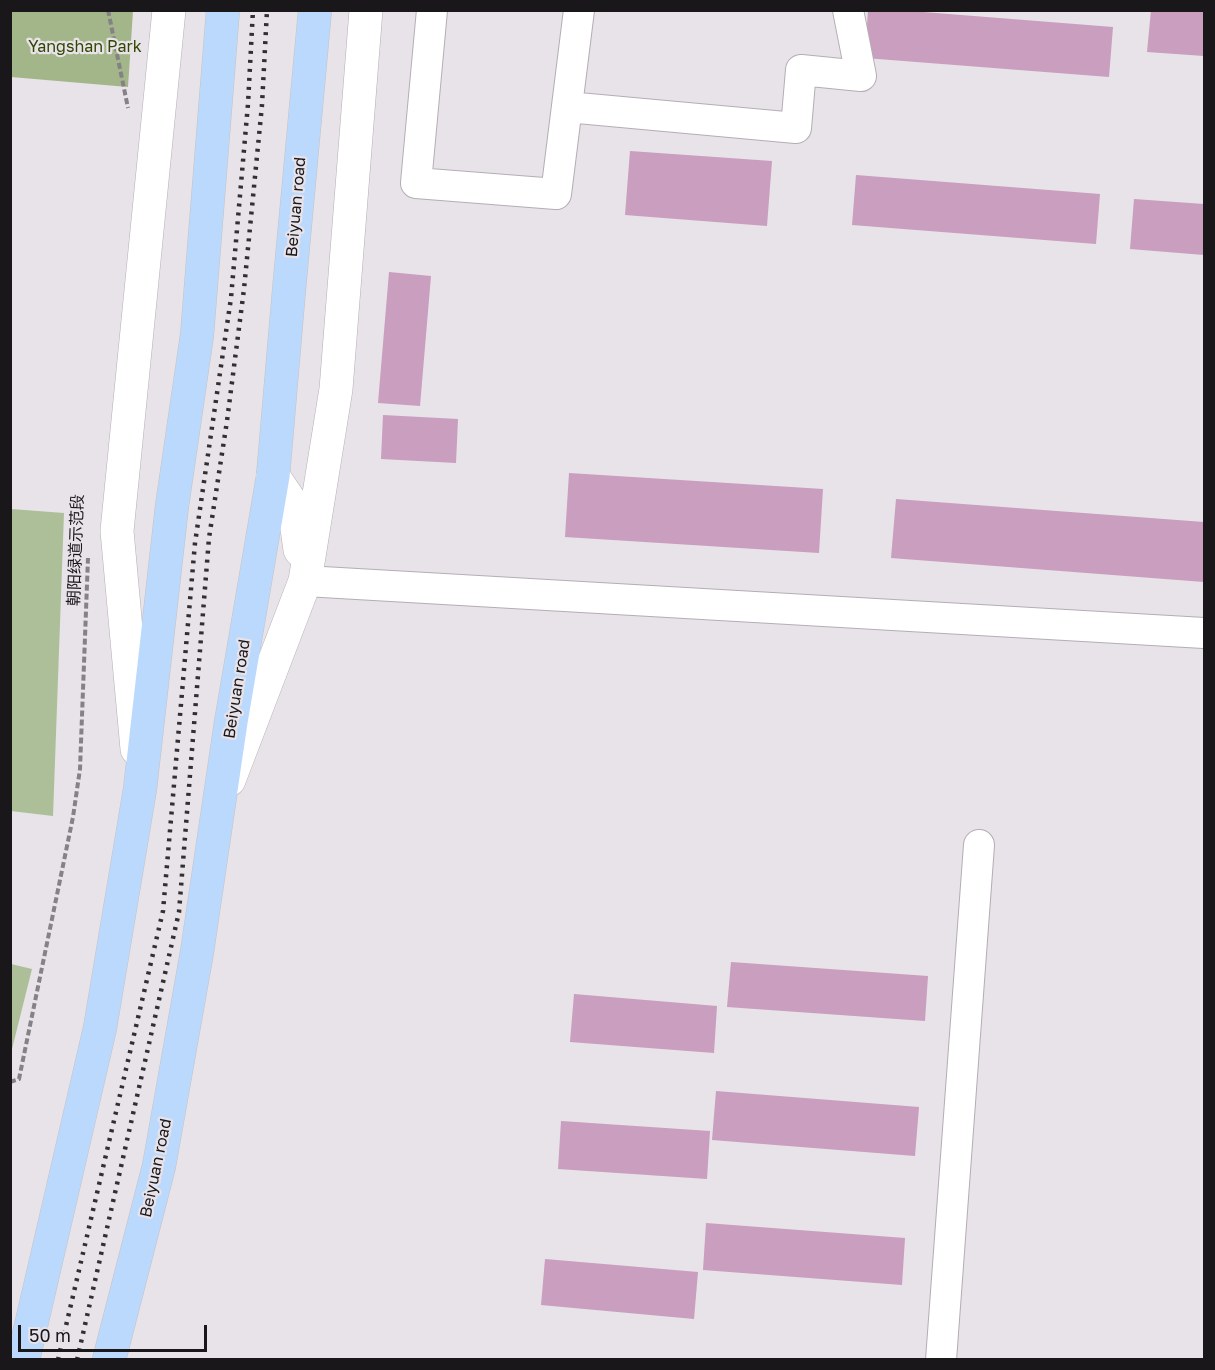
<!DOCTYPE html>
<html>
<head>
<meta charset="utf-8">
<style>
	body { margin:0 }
	#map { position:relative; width:1215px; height:1370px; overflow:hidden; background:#e8e2e9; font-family:"Golos Text",sans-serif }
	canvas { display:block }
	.frame { position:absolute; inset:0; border:12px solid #191719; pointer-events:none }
	.scale { position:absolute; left:18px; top:1325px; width:189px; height:27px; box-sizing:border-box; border:3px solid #191719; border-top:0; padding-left:8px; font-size:18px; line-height:21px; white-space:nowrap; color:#191719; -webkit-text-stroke:4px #e8e2e9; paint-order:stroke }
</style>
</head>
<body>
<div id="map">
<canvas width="1215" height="1370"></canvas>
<div class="frame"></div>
<div class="scale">50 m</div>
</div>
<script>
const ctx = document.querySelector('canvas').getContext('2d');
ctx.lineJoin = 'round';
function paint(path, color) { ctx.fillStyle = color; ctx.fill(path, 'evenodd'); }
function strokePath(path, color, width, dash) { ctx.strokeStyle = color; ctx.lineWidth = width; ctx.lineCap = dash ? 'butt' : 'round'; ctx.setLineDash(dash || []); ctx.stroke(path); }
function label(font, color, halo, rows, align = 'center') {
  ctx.font = font + ' "Golos Text","Noto Sans SC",sans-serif'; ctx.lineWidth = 4.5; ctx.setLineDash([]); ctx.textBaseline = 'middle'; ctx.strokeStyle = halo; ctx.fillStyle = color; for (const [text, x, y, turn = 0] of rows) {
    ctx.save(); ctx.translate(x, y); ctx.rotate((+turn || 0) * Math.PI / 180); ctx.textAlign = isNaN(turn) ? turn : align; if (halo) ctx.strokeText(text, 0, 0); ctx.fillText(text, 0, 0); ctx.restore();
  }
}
paint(new Path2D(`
	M11 509 64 513 53 816 11 811Z
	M11 964 32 969 11 1053 10 964Z`), '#adbf98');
paint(new Path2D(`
	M10 11H133L128 87 11 77Z`), '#a2b689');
paint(new Path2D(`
	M868 10H898L1113 27 1109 77 865 58Z
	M1151 10H1204V56L1147 52Z
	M630 151 772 161 767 226 625 215Z
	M856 175 1100 194 1096 244 852 225Z
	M1134 199 1204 204V255L1130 249Z
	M389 272 431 276 420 406 378 403Z
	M383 415 458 419 456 463 381 459Z
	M569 473 823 489 819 553 565 537Z
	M896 499 1204 522V582L891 558Z
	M731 962 928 976 925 1021 727 1007Z
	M574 994 717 1006 714 1053 570 1042Z
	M716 1091 919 1107 915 1156 712 1140Z
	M561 1121 710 1131 707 1179 558 1169Z
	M706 1223 905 1238 902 1285 703 1270Z
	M545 1259 698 1272 694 1319 541 1305Z`), '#c99ebe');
const minor = new Path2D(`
	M432 10 416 183 556 194 579 10
	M567 107 796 128 801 70 861 76 848 10
	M305 581 1204 633
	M941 1360 979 845`);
const tertiary = new Path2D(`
	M273 476 294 507 300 550
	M137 749 117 531 169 10
	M229 780 305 581 336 389 366 10`);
const primary = new Path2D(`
	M23 1360 100 1028 140 789 172 506 197 335 223 10
	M109 1360 159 1166 197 952 231 722 273 476 289 290 315 10`);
strokePath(minor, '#b4aeb4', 32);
strokePath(tertiary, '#b4aeb4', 34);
strokePath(primary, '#c3c3c3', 34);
strokePath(new Path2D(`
	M108 10 128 108
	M10 1082 19 1079 73 817 80 769 88 558`), '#858186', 4, [6, 3]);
strokePath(minor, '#fff', 30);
strokePath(tertiary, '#fff', 33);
strokePath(primary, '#bbd9fd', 33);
strokePath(new Path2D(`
	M58 1360 163 911 195 543 231 298 248 104 253 10
	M77 1360 179 912 209 538 227 421 244 289 262 105 267 10`), '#322f32', 4.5, [3, 6]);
label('16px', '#304700', '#e8e2e9', [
	["Yangshan Park",85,47]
]);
label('16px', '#191719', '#e8e2e9', [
	["Beiyuan road",296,207,-85],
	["朝阳绿道示范段",76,550,-88],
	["Beiyuan road",237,689,-81],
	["Beiyuan road",156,1168,-78]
]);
</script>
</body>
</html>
